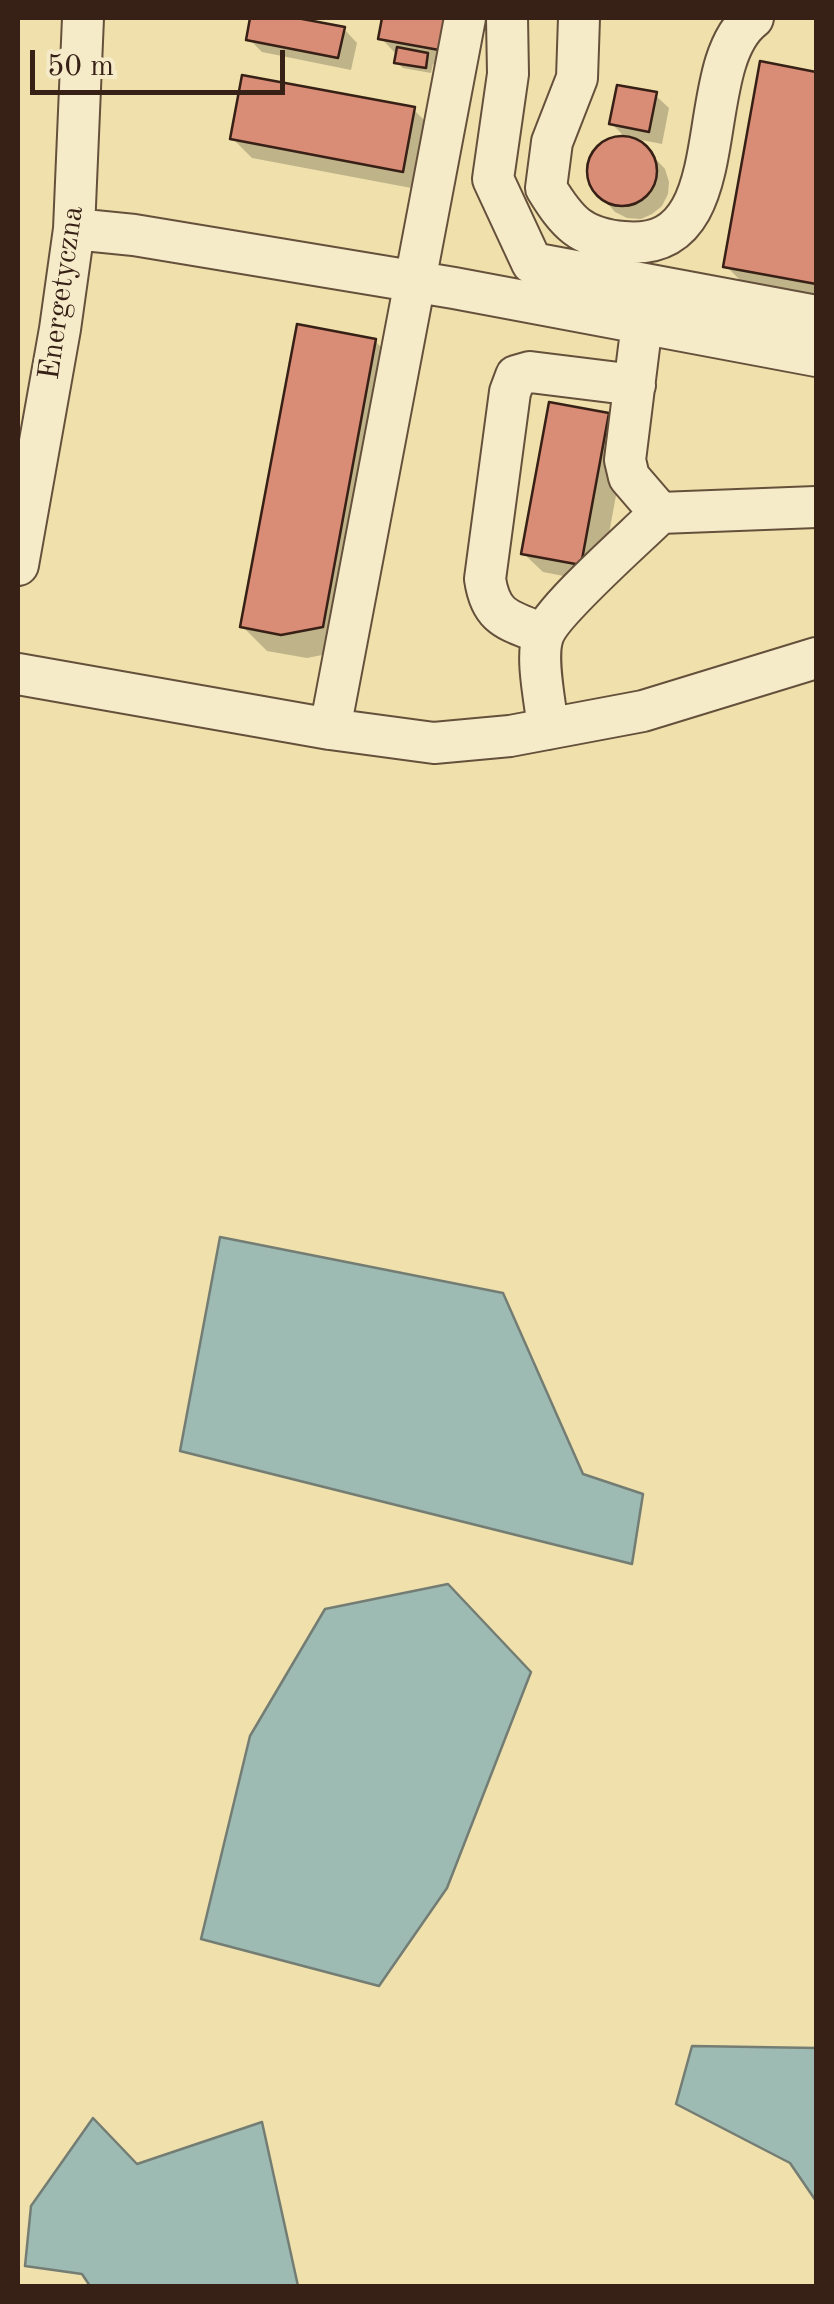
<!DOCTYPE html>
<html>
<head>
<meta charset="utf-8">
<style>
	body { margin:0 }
	#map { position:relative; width:834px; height:2304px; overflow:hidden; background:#efe0ac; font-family:"Old Standard TT",serif }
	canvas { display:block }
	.frame { position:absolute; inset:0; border:20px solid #372015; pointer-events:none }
	.scale { position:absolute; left:30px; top:50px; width:255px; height:45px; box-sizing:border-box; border:5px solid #372015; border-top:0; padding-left:12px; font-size:30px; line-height:35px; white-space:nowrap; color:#372015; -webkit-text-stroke:8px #f5ebc9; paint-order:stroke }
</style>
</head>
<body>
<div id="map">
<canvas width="834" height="2304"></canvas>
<div class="frame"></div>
<div class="scale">50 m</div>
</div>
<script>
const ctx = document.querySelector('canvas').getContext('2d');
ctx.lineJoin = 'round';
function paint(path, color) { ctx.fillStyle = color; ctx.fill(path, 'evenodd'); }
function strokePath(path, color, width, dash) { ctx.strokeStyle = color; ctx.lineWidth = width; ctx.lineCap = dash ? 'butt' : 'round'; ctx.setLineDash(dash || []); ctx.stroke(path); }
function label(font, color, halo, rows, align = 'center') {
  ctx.font = font + ' "Old Standard TT",serif'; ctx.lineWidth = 9; ctx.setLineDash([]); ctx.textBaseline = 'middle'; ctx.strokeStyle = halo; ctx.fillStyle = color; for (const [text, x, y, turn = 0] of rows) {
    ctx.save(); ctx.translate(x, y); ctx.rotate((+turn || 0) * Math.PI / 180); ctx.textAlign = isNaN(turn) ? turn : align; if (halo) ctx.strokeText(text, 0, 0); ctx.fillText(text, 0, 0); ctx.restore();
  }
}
const water = new Path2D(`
	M220 1237 503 1293 583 1474 643 1494 632 1564 180 1451Z
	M448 1584 531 1672 447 1888 379 1986 201 1939 250 1736 325 1609Z
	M692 2046 816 2048V2201L790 2163 676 2104Z
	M93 2118 137 2164 262 2122 298 2286H90L82 2274 25 2266 31 2206Z`);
paint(water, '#9dbbb3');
strokePath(water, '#747d74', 2.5);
paint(new Path2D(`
	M253 18H285L344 29 357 43 351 70 262 52 249 39Z
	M384 18H467L457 68 433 64 431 73 403 68 397 62 398 56 381 38Z
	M762 64 816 74V298L745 285 726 266Z
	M655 95 669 108 662 144 637 139 665 169 669 182 668 194 662 206 652 214 641 219 627 218 615 212 593 187 590 162 606 141 626 138 612 124Z
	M414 110 433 129 422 190 252 158 233 139Z
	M375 341 399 366 347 650 307 658 267 651 243 627Z
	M608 415 627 435 600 583 543 572 523 553Z`), '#0003');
const building = new Path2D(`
	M250 18H297L345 27 338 58 246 40Z
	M382 18H445L439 50 378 39Z
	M397 47 428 53 426 68 394 63Z
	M760 61 816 72V284L723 267Z
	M242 75 415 107 403 172 230 139Z
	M617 85 657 92 649 132 609 124Z
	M587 171a35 35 0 1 1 70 0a35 35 0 1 1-70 0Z
	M297 324 376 339 323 627 281 635 240 627Z
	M549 402 609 413 581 565 521 554Z`);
paint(building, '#d98c76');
strokePath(building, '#372015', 2.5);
const minor = new Path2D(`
	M507 18 508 74 493 179 532 263 816 316
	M579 18 577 78 552 142 546 188C567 222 580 238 623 242 742 254 688 68 753 18
	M74 229 134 235 454 288 816 356
	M642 323 625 460 629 477 660 513 816 507
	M18 565 60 329 74 229 83 18
	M543 634C509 620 491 619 485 579L510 392 516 376 530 372 635 385
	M18 674 330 729 434 743 510 736 643 711 816 658
	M330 729 465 18
	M548 729C546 705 535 659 543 636 551 611 637 536 660 513`);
strokePath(minor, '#65503b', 44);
strokePath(minor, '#f5ebc9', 40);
label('30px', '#372015', '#f5ebc9', [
	["Energetyczna",62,293,-82]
]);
</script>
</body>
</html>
